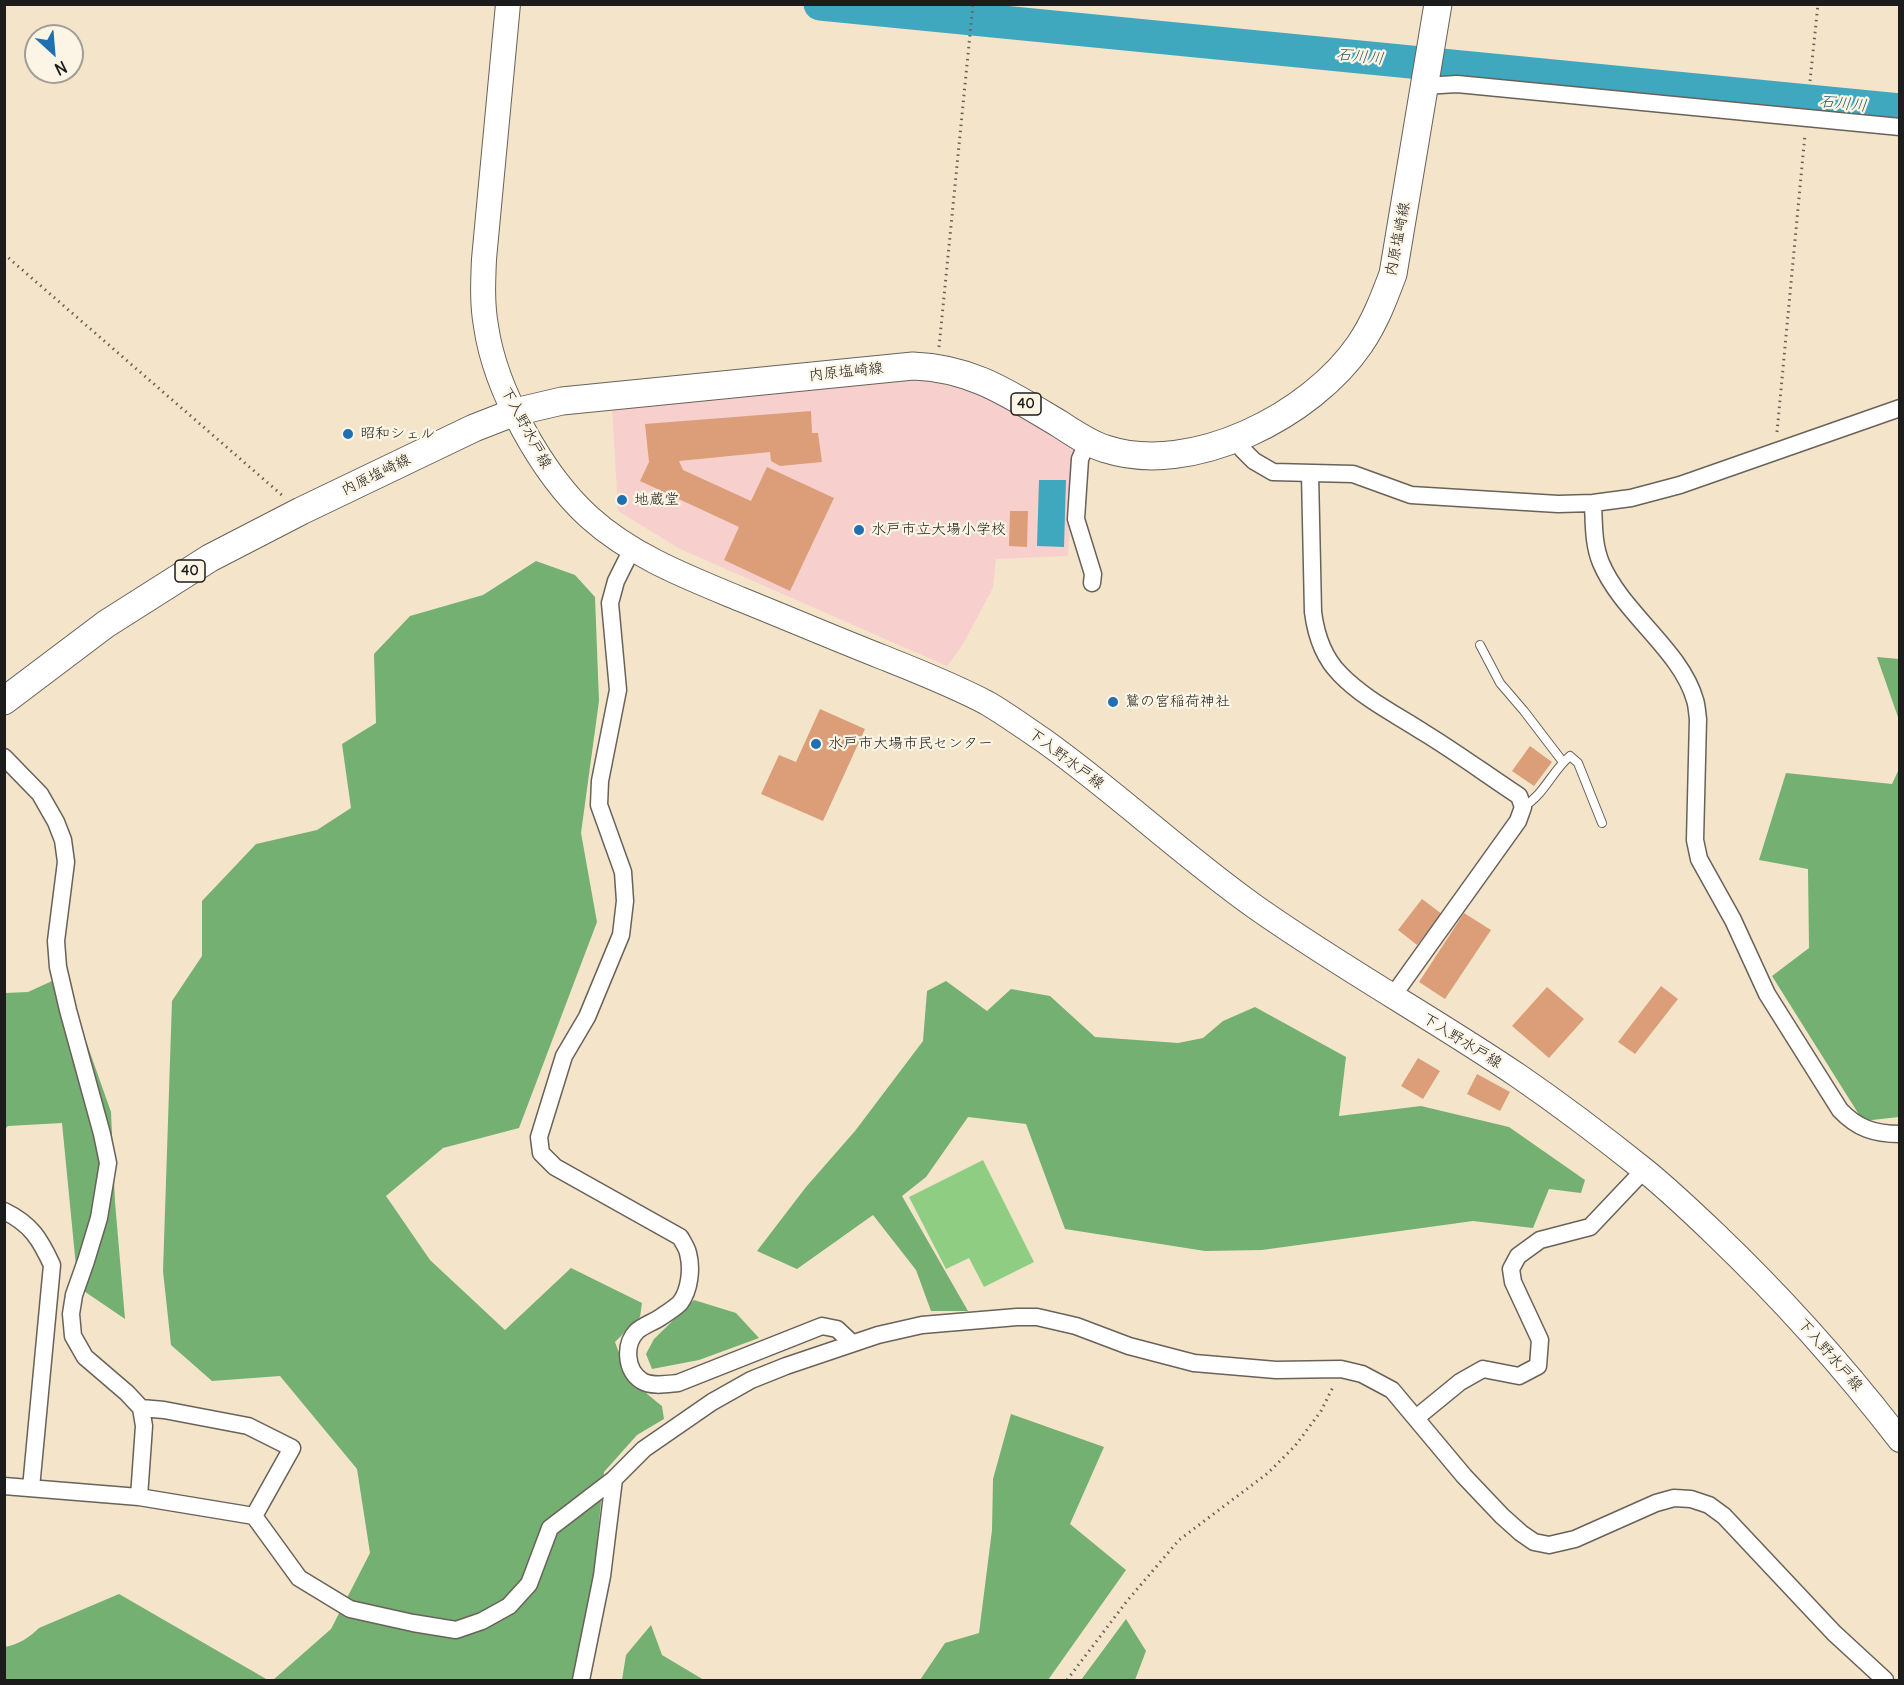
<!DOCTYPE html>
<html>
<head>
<meta charset="utf-8">
<style>
	body { margin:0 }
	#map { position:relative; width:1904px; height:1685px; overflow:hidden; background:#f4e5ca; font-family:Delius,sans-serif }
	canvas { display:block }
	.frame { position:absolute; inset:0; border:6px solid #1c1c1c; pointer-events:none }
	.north { position:absolute; left:24px; top:24px; width:60px; height:60px; box-sizing:border-box; background:#fcf5e5; border:2px solid #a29e95; border-radius:50%; rotate:154deg; font-size:16px; font-weight:700; line-height:24px; text-align:center; color:#1c1c1c }
	.north::after { content:''; display:block; margin:auto; width:21px; height:27px; background:#1f6fb2; clip-path:polygon(50% 0,100% 100%,50% 72%,0 100%) }
</style>
</head>
<body>
<div id="map">
<canvas width="1904" height="1685"></canvas>
<div class="frame"></div>
<div class="north">N</div>
</div>
<script>
const ctx = document.querySelector('canvas').getContext('2d');
ctx.lineJoin = 'round';
function paint(path, color) { ctx.fillStyle = color; ctx.fill(path, 'evenodd'); }
function strokePath(path, color, width, dash) { ctx.strokeStyle = color; ctx.lineWidth = width; ctx.lineCap = dash ? 'butt' : 'round'; ctx.setLineDash(dash || []); ctx.stroke(path); }
function label(font, color, halo, rows, align = 'center') {
  ctx.font = font + ' Delius,"Klee One",sans-serif'; ctx.lineWidth = 4.5; ctx.setLineDash([]); ctx.textBaseline = 'middle'; ctx.strokeStyle = halo; ctx.fillStyle = color; for (const [text, x, y, turn = 0] of rows) {
    ctx.save(); ctx.translate(x, y); ctx.rotate((+turn || 0) * Math.PI / 180); ctx.textAlign = isNaN(turn) ? turn : align; if (halo) ctx.strokeText(text, 0, 0); ctx.fillText(text, 0, 0); ctx.restore();
  }
}
paint(new Path2D(`
	M924 380 960 388 989 398 1075 449 1068 556 996 559 993 588 962 646 947 666 680 549 618 511 612 408 869 382Z`), '#f7d0ce');
paint(new Path2D(`
	M983 1160 1034 1262 984 1287 969 1258 946 1269 909 1197Z`), '#8fcd83');
paint(new Path2D(`
	M536 561 575 575 595 597 599 701 581 833 597 922 519 1128 443 1148 386 1196 430 1260 505 1330 571 1268 642 1303 640 1317 615 1342C627 1376 634 1384 662 1406L664 1419 637 1435 604 1472 594 1573 573 1680H273L331 1629 370 1553 357 1469 280 1376 212 1381 171 1345 163 1271 172 1001 202 956V901L256 844 317 830 351 808 342 744 376 723 374 654 410 616 483 595Z
	M1877 657 1899 659V720Z
	M1899 769V1117L1863 1121 1772 976 1809 948 1808 869 1759 860 1786 773 1892 784Z
	M63 976 111 1112 115 1202 125 1319 78 1287 62 1123 8 1126 5 1129V993L28 992Z
	M946 981 987 1011 1011 989 1050 996 1095 1037 1178 1043 1203 1038 1223 1021 1255 1007 1346 1057 1339 1116 1421 1106 1509 1127 1585 1180 1581 1193 1549 1189 1533 1228 1473 1221 1262 1250 1205 1251 1065 1229 1026 1124 968 1117 926 1177 902 1196 968 1311H931L916 1270 873 1215 797 1269 757 1251 806 1187 855 1131 923 1041 927 991Z
	M694 1300 736 1313 759 1338 699 1360 652 1369 646 1354 654 1339Z
	M1011 1414 1104 1447 1070 1524 1126 1570 1048 1680H920L945 1643 979 1633 992 1530 993 1479Z
	M119 1594 268 1680H5V1647C19 1644 29 1638 39 1628Z
	M1126 1619 1146 1651 1135 1680H1081Z
	M651 1625 662 1655 704 1680H622L626 1655Z`), '#73b071');
paint(new Path2D(`
	M1039 480H1066L1064 547 1037 546Z`), '#3fa8bf');
strokePath(new Path2D(`
	M820 4 1900 110`), '#3fa8bf', 33);
paint(new Path2D(`
	M811 411 812 433H818L822 462 780 466 771 461 770 452 679 461 683 470 751 501 767 467 834 498 790 591 724 560 739 527 640 481 649 462 645 424Z
	M1010 511H1028L1027 547 1009 546Z
	M820 709 865 729 823 821 761 794 779 755 796 762Z
	M1530 746 1552 762 1534 786 1512 771Z
	M1422 899 1442 914 1417 945 1398 930Z
	M1464 913 1491 930 1445 999 1419 982Z
	M1661 986 1678 999 1635 1054 1618 1042Z
	M1547 987 1584 1019 1549 1058 1512 1026Z
	M1418 1058 1440 1071 1423 1099 1401 1086Z
	M1477 1074 1510 1092 1500 1111 1467 1094Z`), '#db9e79');
const service = new Path2D(`
	M1480 645 1500 683 1524 711 1563 762
	M1523 807C1544 795 1552 771 1570 756L1578 763 1602 823`);
const minor = new Path2D(`
	M1424 86 1457 84 1900 127
	M1235 438 1242 449 1254 461 1273 472 1353 474 1411 495 1558 504 1593 503 1631 498 1680 485 1900 408
	M1088 441 1080 459 1076 519 1093 574 1092 583
	M1310 474 1313 612C1316 635 1324 658 1340 674 1363 698 1395 714 1423 732 1456 752 1487 775 1519 796L1523 807 1518 821 1392 997
	M1593 503C1594 523 1593 544 1601 563 1622 613 1681 650 1695 700 1697 706 1697 713 1698 719L1695 840 1699 859 1733 920 1767 994 1840 1110C1857 1128 1874 1134 1900 1134
	M632 549 616 581 610 603 618 690 600 781 599 805 623 872 625 901 621 935 587 1017 564 1056 539 1137 541 1153 555 1167 680 1237C683 1242 687 1248 688 1253 692 1268 690 1290 680 1303 675 1308 667 1313 661 1317 654 1322 644 1325 637 1331 624 1344 625 1370 642 1381 652 1387 667 1384 678 1383L822 1326 837 1329 852 1343
	M4 757 40 794 56 822 63 840 66 862 56 941 58 967 68 1010 102 1134 108 1163 99 1218 86 1261 74 1295 71 1314 73 1336 85 1357 127 1393 141 1408 144 1426 139 1497
	M4 1211C31 1224 40 1239 52 1265L31 1488
	M141 1408 164 1410 248 1426 292 1448 254 1516
	M1416 1418 1460 1382 1483 1369 1519 1376 1538 1366 1540 1340 1513 1282 1511 1269 1518 1256 1540 1240 1590 1227 1644 1170
	M4 1486 139 1497 254 1516 299 1578 350 1609 413 1623 456 1630 482 1621 509 1606 529 1584 550 1528 614 1479 644 1449 712 1402 751 1380 786 1366 878 1335 922 1325 1017 1317H1037L1076 1326 1129 1346 1194 1363 1276 1370 1341 1369 1362 1374 1392 1390 1464 1476 1502 1516 1521 1533 1534 1542 1549 1545 1575 1539 1656 1503 1674 1498 1691 1499 1709 1505 1724 1516 1834 1633 1885 1680
	M581 1680 602 1576 614 1479`);
const secondary = new Path2D(`
	M508 4 484 259C483 282 482 304 486 326 495 390 542 474 589 517 632 556 687 577 740 599 787 618 834 638 882 657 917 671 953 685 987 703 1006 714 1025 728 1043 740 1116 792 1181 854 1254 906 1340 967 1433 1018 1520 1077 1562 1106 1603 1137 1643 1169 1668 1189 1691 1211 1714 1233 1781 1297 1843 1366 1900 1440`);
const primary = new Path2D(`
	M4 701 106 624 210 558 301 511 474 428 515 412 562 401 913 366C972 368 1009 394 1058 423 1074 433 1089 444 1106 449 1192 477 1312 415 1360 344 1375 322 1384 298 1393 274L1438 4`);
strokePath(service, '#686259', 10);
strokePath(minor, '#686259', 19);
strokePath(secondary, '#686259', 26);
strokePath(primary, '#686259', 29);
strokePath(new Path2D(`
	M1810 81 1818 4
	M4 254 283 496
	M939 347 973 4
	M1777 432 1805 134
	M1067 1680 1127 1601 1179 1540 1268 1473 1295 1446 1321 1411 1333 1387`), '#686259', 3, [1.5, 4.5]);
strokePath(service, '#fff', 8);
strokePath(minor, '#fff', 16);
strokePath(secondary, '#fff', 24);
strokePath(primary, '#fff', 27);
for (const [x, y, r, color] of [
	[348,434,6,"#1f6fb2"],
	[622,500,6,"#1f6fb2"],
	[859,530,6,"#1f6fb2"],
	[1113,702,6,"#1f6fb2"],
	[816,744,6,"#1f6fb2"]
]) { const dot = new Path2D(); dot.arc(x, y, r, 0, 2 * Math.PI); ctx.fillStyle = color; ctx.fill(dot); strokePath(dot, '#fcf5e5', 2); }
for (const [x, y, w] of [
	[1026,404,30],
	[190,571,30]
]) { const box = new Path2D(); box.roundRect(x - w / 2, y - 11, w, 22, 4.5); ctx.fillStyle = '#fcf5e5'; ctx.fill(box); strokePath(box, '#1c1c1c', 1.5); }
label('bold 14px', '#1c1c1c', null, [
	["40",1026,404],
	["40",190,571]
]);
label('15px', '#1c1c1c', '#fcf5e5', [
	["内原塩崎線",1398,239,-79],
	["内原塩崎線",846,372,-6],
	["下入野水戸線",526,428,62],
	["内原塩崎線",376,475,-26],
	["下入野水戸線",1066,759,37],
	["下入野水戸線",1462,1041,32],
	["下入野水戸線",1830,1355,49]
]);
label('15px', '#1c1c1c', '#fcf5e5', [
	["昭和シェル",360,434],
	["地蔵堂",634,500],
	["水戸市立大場小学校",871,530],
	["鷲の宮稲荷神社",1125,702],
	["水戸市大場市民センター",828,744]
], 'left');
label('italic 16px', '#2c5b65', '#fcf5e5', [
	["石川川",1360,57,6],
	["石川川",1843,104,6]
]);
</script>
</body>
</html>
